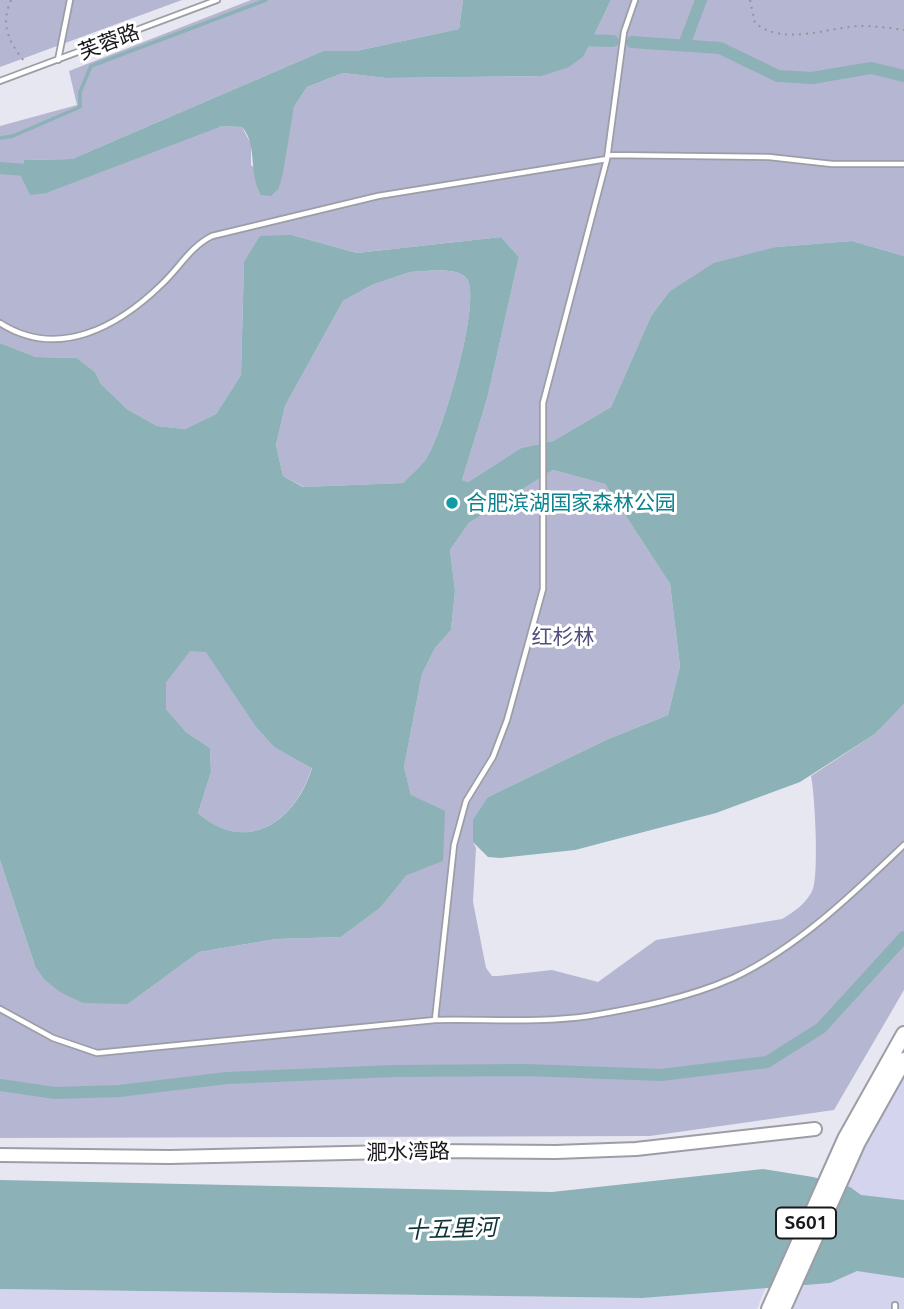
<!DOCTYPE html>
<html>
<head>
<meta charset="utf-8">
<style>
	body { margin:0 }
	canvas { display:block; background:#e7e7f1 }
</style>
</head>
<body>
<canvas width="904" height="1309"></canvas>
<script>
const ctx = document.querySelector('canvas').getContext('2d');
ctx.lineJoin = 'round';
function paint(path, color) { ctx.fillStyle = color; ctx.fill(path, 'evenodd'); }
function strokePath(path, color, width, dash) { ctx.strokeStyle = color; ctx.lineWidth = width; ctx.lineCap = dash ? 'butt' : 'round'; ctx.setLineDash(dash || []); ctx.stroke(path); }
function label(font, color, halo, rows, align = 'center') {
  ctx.font = font + ' Ubuntu,"Noto Sans SC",sans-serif'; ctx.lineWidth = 6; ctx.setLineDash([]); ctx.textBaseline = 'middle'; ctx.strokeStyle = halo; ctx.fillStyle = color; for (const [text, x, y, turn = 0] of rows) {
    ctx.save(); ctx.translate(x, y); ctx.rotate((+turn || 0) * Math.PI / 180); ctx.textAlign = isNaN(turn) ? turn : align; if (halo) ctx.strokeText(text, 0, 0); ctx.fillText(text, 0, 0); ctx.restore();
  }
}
paint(new Path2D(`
	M904 1060V1309H783Z
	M766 1287 757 1309H0V1289L642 1298Z`), '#d4d4ee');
paint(new Path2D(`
	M0 0H182L0 67Z
	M251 0H463L459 29 356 51H323L72 159 24 160 21 176 222 126 242 127 251 144V165L279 188 294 107 307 87 343 73 386 78 542 76 584 56 611 0H904V256L852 241 776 247 669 292 651 316 611 407 553 441 521 448 468 482 462 480 487 399 519 257 501 237 357 253 292 235 244 262 241 375 216 414 185 429 157 426 127 409 101 384 95 372 77 358 36 357 0 343V126L77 105 69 71Z
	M437 270C447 271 460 270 467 279 482 300 442 437 426 459 419 468 410 475 403 483L304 487 283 476 276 445 285 406 343 301 372 285 410 272Z
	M553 470 605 484 670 584 680 666 668 715 606 740 488 797 473 842 476 848 473 902 486 968 492 976H498L552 970 598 982 656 940 782 919C794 912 807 903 813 889 819 873 815 795 811 776L875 734 904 704V990L834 1110 650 1136 0 1138V860L35 966 128 1004 199 952 276 939 341 937 380 908 407 875 411 795 404 767 422 674 435 648 451 630 455 591 450 550 469 523Z
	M189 651H206L255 726 274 747 312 767C296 821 247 856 198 813L211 772 210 748 186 732 166 709V683Z`), '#b5b6d2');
paint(new Path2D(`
	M463 0H611L584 56 569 67 542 76 386 78 343 73 307 87 294 107 283 173 279 188 271 196 261 195C248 173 258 145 242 127L222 126 46 193 30 195 21 176 24 160 72 159 323 51H356L459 29Z
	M292 235 357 253 501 237 519 257 487 399 462 480 468 482 521 448 553 441 611 407 651 316 669 292 714 263 776 247 852 241 904 256V704L875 734 800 782 716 813 575 850 500 858 488 857 473 842V820L488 797 606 740 668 715 680 666 670 584 605 484 553 470 469 523 450 550 455 591 451 630 435 648 422 674 404 767 411 795 445 811 443 861 407 875 380 908 341 937 276 939 199 952 128 1004 83 1003 60 992 44 979 35 966 0 860V343L36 357 77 358 95 372 101 384 127 409 157 426 185 429 216 414 241 375 244 262 260 236ZM437 270C447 271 460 270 467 279 482 300 442 437 426 459 419 468 410 475 403 483L303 487 283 476 276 445 285 406 343 301 372 285 410 272ZM190 651 206 652 255 726 274 747 312 768C296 821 247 856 198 813L211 772 210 748 186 732 166 709V683Z
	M763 1169 813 1177 850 1187 861 1195 904 1200V1278L857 1271 830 1283 642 1298 0 1289V1180L552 1192Z`), '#8cb1b6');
strokePath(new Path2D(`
	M0 138 13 136 80 107V92L91 66 266 0`), '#8cb1b6', 3.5);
strokePath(new Path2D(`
	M577 40 613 41
	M632 42 720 48 778 76 812 78 871 68 904 76
	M684 45 701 0
	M0 168 38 171
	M0 1085 55 1093 119 1091 227 1078 393 1071 526 1070 661 1075 767 1062 821 1028 904 937`), '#8cb1b6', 12);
const service = new Path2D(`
	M635 0 624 32 607 159 543 403V589L507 720 493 757 466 801 454 845 435 1020C485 1019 541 1023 589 1016 637 1008 688 998 733 978 797 948 853 894 904 845
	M58 60 70 0
	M0 81 217 0
	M609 155 769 157 832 164H904
	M0 323C58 360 118 327 162 284 180 267 190 247 212 236L378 196 607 159
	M0 1009 53 1038 97 1053 435 1020
	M895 1305V1309`);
const tertiary = new Path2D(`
	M0 1155 170 1157 434 1151 556 1152 636 1149 815 1129`);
const primary = new Path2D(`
	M769 1309 845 1139 904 1034
	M783 1309 858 1142 904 1060`);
strokePath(service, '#9d9da6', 8);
strokePath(tertiary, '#9d9da6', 16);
strokePath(primary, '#9d9da6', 18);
strokePath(new Path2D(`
	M11 0C0 25 9 43 25 62
	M750 0 755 23C784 46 826 28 859 26 874 26 889 28 904 30`), '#94949b', 2, [2, 5]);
strokePath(service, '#fff', 4.5);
strokePath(tertiary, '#fff', 12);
strokePath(primary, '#fff', 14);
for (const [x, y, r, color] of [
	[452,503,7,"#0f9aa8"]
]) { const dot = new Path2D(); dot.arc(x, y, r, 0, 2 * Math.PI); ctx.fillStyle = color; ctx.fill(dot); strokePath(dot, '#fff', 2.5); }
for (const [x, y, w] of [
	[806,1223,60]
]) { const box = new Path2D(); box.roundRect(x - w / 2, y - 15.5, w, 31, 5); ctx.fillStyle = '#fff'; ctx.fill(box); strokePath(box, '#19191d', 2); }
label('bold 19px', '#19191d', null, [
	["S601",806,1223]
]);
label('21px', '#19191d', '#fff', [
	["芙蓉路",109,42,-21],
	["淝水湾路",408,1152,-1]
]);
label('21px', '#0d838f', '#fff', [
	["合肥滨湖国家森林公园",466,503]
], 'left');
label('21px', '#514f7b', '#fff', [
	["红杉林",563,637]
]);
label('italic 23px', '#0c3136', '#fff', [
	["十五里河",451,1229,-2]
]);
</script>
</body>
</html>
